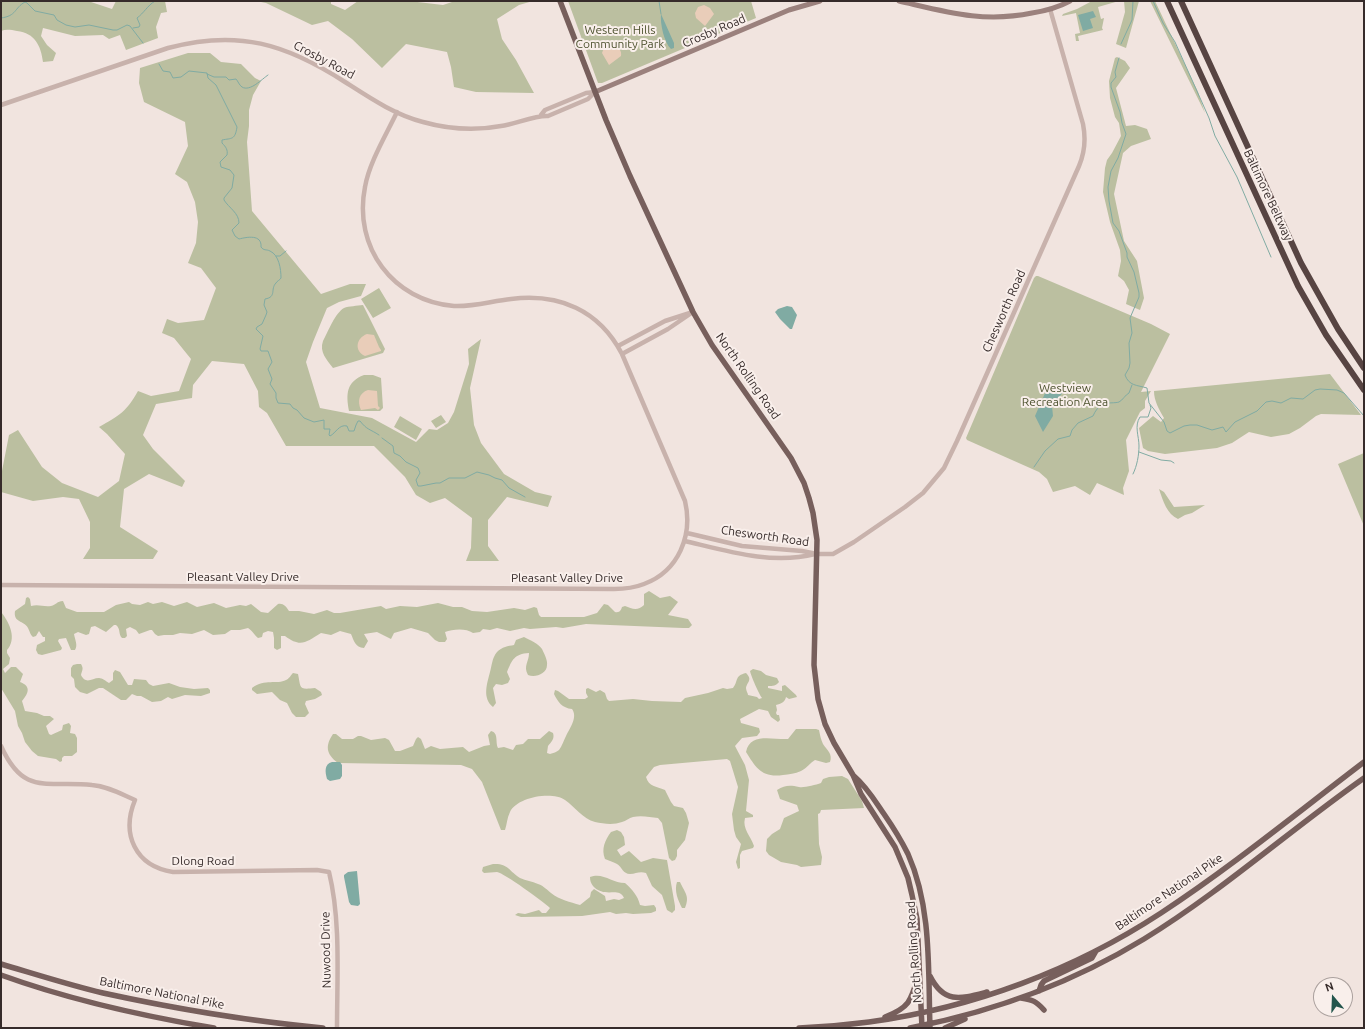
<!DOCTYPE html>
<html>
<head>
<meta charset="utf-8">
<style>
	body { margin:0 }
	#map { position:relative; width:1365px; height:1029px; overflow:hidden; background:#f1e4df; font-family:Ubuntu,sans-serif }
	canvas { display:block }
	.frame { position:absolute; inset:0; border:2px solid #362b2a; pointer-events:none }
	.north { position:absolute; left:1313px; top:977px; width:40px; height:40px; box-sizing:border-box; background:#f9efeb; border:1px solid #aba19e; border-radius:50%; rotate:341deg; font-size:11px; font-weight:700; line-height:16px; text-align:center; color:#362b2a }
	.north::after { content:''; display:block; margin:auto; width:14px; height:18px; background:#23554c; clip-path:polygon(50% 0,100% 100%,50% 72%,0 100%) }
</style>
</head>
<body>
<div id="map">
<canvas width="1365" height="1029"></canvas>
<div class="frame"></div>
<div class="north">N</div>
</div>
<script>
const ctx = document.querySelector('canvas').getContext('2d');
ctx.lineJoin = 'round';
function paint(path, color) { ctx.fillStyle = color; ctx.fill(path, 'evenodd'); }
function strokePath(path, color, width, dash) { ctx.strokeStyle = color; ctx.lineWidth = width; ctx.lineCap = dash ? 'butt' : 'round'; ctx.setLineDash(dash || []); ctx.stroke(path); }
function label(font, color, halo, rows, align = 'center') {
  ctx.font = font + ' Ubuntu,sans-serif'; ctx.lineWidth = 4; ctx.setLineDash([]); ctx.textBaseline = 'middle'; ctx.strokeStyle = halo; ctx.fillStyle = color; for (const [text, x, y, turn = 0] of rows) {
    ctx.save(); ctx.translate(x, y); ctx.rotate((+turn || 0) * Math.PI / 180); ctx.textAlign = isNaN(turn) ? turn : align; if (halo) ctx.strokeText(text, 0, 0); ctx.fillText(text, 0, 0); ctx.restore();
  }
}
paint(new Path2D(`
	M1 1H88L112 9 116 1H165L167 12 161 13 156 27 158 38 126 50 120 35 109 39 103 35 75 36 43 28 41 36 47 45 56 53 53 61 43 62C41 46 35 33 17 31 11 30 6 29 1 31Z
	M256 1H331V4L345 10 358 1H409L443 5 455 1H533L519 5 497 19 502 39 516 60 534 93 476 92 454 87 451 67 447 52 406 44 382 68 352 39 328 21 312 25 266 3Z
	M568 1H751L756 18 602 83H598Z
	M1092 1H1119L1098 7 1101 19 1104 18 1102 28 1103 30 1078 36 1079 41H1076L1075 34 1080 33 1076 13 1062 16 1063 14 1077 9Z
	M1124 1H1139L1126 48 1116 44 1125 12Z
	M1150 1H1155L1198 92 1205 113Z
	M188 53H210L221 62 241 64 255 78 261 81 253 95 249 110V126L247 142 252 211 321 294 350 284H366L361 296 339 302 327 308 313 342 306 362 320 408 372 418 416 442 429 429 437 430 448 423 454 412 469 364 468 349 481 339 470 388 474 425 481 443 504 474 535 492 552 496 548 507 507 497 488 520V546L499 561H466L471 548 472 518 445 498 430 503 416 495 405 477 374 446H286L267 413 259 407 258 391 244 364 212 361 193 385 192 398 156 404 143 435 153 449 185 481 182 487 149 474 124 489 120 527 158 551 153 559H83L90 548V522L79 499 63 497 33 501 1 492V476L9 435 18 430 42 467 62 483 98 497 119 481 125 454 107 434 99 427C119 416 127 411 138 391L151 396 179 391 191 359 174 338 162 333 167 319 178 323 204 320 216 288 201 268 188 263 196 243 198 222 195 202 187 182 175 174 188 146 185 122 144 102 139 83 140 68Z
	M1117 57 1125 61 1130 68 1116 88 1126 126 1135 125 1147 129 1151 139 1131 146 1123 153 1114 194 1124 241 1137 261 1144 298 1140 310 1126 304 1129 290 1124 281 1118 276 1121 261 1120 250 1110 222 1103 192 1105 168 1107 160 1112 153 1121 136 1119 123 1115 117 1110 98 1109 81 1115 58Z
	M1036 276H1038L1151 324 1170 334 1141 392 1151 391 1145 401V408L1140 412 1126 440 1129 471 1123 488 1124 495 1097 483 1090 495 1075 486 1053 492 1047 479 1039 472 967 440 966 438 1034 278Z
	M379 288 391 308 373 318 361 299Z
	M363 305 385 349 383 353 333 368C327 360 319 352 323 341 328 332 335 313 344 308 349 306 357 306 363 305Z
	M1330 374 1361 415 1321 414 1316 416 1300 428 1289 434 1271 437 1249 432 1232 443 1217 448 1165 454 1148 451 1143 448 1139 428 1153 416 1161 422 1164 418C1159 409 1154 401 1154 391Z
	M364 375H373L381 378 383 408 380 411H349C346 394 346 382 364 375Z
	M441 415 446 422 436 428 431 421Z
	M400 416 422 429 416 440 394 427Z
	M1364 453V526L1338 464Z
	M1159 489 1164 492 1174 507 1205 505 1192 513 1185 515 1178 519C1167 514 1163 501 1159 489Z
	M649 591 660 598 670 596 678 602 668 615 688 619 692 625 689 628H683L586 624 563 628 556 627 530 629 524 628 510 631 497 628 490 630 483 629 480 632 473 633C466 628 453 629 445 632L447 639 445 642H439L435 640 428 633 411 628 394 633 391 639 377 632 364 634 368 641 364 648C355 647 354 641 351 634L340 631 331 635 321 633C306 642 301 648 285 636H281V648L277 650 274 648V638L273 632 268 631 263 633 262 637 258 638C254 635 253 631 248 628L240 630H231L225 634 213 635 204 630 192 634 180 633 173 635H164L158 636 155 634 152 630H150L139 634 136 630 130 627 126 629 127 636 125 638H122C118 634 121 629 116 625H114L106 632 95 626 91 627 89 634 86 635 78 632 74 634C75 640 78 645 75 650H71L66 638 59 639 58 641 62 648 61 650 42 655 38 654 36 650 37 645 45 641V637H43L39 631 36 636 33 637C30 634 30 632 28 628 24 620 13 623 15 611L25 604 26 598 28 597 30 599 31 606C39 604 43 607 51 606 56 605 57 601 63 601L66 608 77 612H104L116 605 129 602 132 604 140 605 148 602 153 604 162 602 174 606 187 602 197 607 214 603 226 608 240 605 246 606 251 604 261 612 268 613 278 604C283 603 286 606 289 611H299L314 614 327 610 334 613H340L381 606 386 609 400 606 417 607 438 603 453 607H462L472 611 487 612 514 608 525 610 534 607 537 608 539 615 541 617H584L597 613 604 604 608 605 615 612C620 613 621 610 622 607L625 606C632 609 638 611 644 605V594Z
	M1 612C10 623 17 639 7 650V653L10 658 9 664 3 669 5 673 11 667H16L23 674 20 682C31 686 29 693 22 701L25 711 37 713 44 716H50L54 719 46 726 49 734 51 735 62 730 63 725 69 723 71 726 70 733 75 734 77 738V752L72 756H64L62 758V761L60 762 56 759 38 756 32 751 25 742 22 733 18 726 15 711 1 688Z
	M524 637C530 640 539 644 542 649 544 653 548 661 547 665 547 674 535 678 528 675 523 666 529 662 529 653 514 654 512 660 507 672L510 679 508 683 502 685 496 684 493 688 496 703 493 707C482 698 487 684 490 672 492 665 492 658 497 652 502 647 508 646 514 645L516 640Z
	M77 664H81C84 669 82 670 81 675 86 685 92 678 99 678 102 678 106 681 109 683L113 680V673L115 670 120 672 128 685H132L134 679 146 680 149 684 153 686 169 683 180 687 194 689 208 688 210 690V693L201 696 185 695 172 699 168 697 161 701 152 702 141 696H137L132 694 126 700H121L103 688H99L87 694 80 692 75 687 74 679 71 676V668L73 665Z
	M753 669 761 671 766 675 777 678 779 682C776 686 773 686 768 686V688L782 691V686L785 685 796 695 797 697 789 699 786 697C785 702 781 704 776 705L777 710 776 713 777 715H779L780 720 778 722 771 717 768 711 759 709 740 719 741 723 759 728 760 732 757 736 742 738 735 746 745 765 749 780 746 811 753 815V817L745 818C742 829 751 836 754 846L753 848 742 851 740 855V868L738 869 736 862 741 844 736 837 734 830 732 814 738 787 730 761 727 759 660 765 654 767 646 777C649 787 656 786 665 790L671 802 674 806 683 808 686 813 689 823 685 840 677 850V856L675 860 672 861 669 858 662 823 658 818C650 817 641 815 633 817 629 818 626 821 622 822 614 825 604 824 595 822 583 819 575 807 565 800 552 791 517 797 510 812 507 818 507 824 505 830H501L482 782 472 769 461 765 338 763C326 754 325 746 333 734H336L342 739H353L358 736H361L371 740 385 738 389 740 395 751H400L413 746 416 739 418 737 421 739 425 749 431 746 440 749 463 747 469 752 484 746 490 745 488 735 491 731C499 733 495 742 498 748L504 747 513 750 516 745 523 744 528 739H540L549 731 553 733C555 739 551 742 548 746L547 753 550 754C553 753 557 752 559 750 562 746 564 740 566 736 570 728 578 717 572 709 562 708 558 702 554 694L555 690 558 691 569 699H585L588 697 586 693V689L588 688 596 692 600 690 605 693 607 699 609 701 633 699 652 701 681 702 685 698 708 693 723 688 727 689 733 688C739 680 734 676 746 673 753 680 747 682 746 688 746 691 748 693 748 695L757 697 759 699 762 698C759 694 751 676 750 671Z
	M293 673 298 674C301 688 298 690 315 688L321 692 322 695 315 699 306 701 305 704 309 713 305 717H296L292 713 287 703 280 700 272 692 257 694 252 690V688C265 678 277 685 286 680 289 679 291 675 293 673Z
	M796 729H816L819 730C820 735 821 740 823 744 827 750 833 754 830 762L826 763 815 760C810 763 807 768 801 771 795 774 789 774 783 775 762 778 756 768 746 752 750 732 773 740 788 739Z
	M842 776 848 779 862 801 864 808 821 810 820 813 818 814 819 844 822 857 821 865 801 867 797 865 781 862 769 855 766 851 767 839 772 834 780 829 784 818 799 811 797 805 780 799 777 790C785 785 790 785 799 787 804 788 815 785 821 783L823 779 829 777Z
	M617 830 621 832 624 837 625 845 617 850 621 856 629 851 641 862 653 858 667 860 675 906V910L672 913 667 910 662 895 652 886 646 873C639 871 636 874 630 874 623 874 622 867 617 864 614 862 609 861 605 859 601 849 605 840 611 832Z
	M493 864C508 863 509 871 520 878 526 881 532 881 538 884 544 886 547 890 551 893 560 900 570 902 580 905L590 897 591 892 594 889 605 896 606 901 614 899 619 900 624 898C619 886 605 899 593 886 591 883 590 881 590 877 603 872 612 883 625 883 632 889 638 896 640 905L645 906 654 905 656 908V911L651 913 633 914 626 913 616 914 610 912 582 916 521 917 515 915 518 913 525 914 539 910 542 913H546L550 908C544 902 504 873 497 872 493 872 488 873 484 873L482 871 483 867Z
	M677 882H680C685 893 690 896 685 908H682C678 900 674 891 677 882Z`), '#bbbfa0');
paint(new Path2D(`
	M704 5 710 8 714 14 705 26 696 18 695 13 698 7Z
	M614 45C619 48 622 51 621 56L609 65 602 53C604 46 608 45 614 45Z
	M367 334 374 335 379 347 381 350V351L365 356C354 351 356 338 367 334Z
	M368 390 377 391 378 406 380 408 378 410 375 408 361 410C357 401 359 393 368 390Z`), '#e9cdb9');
paint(new Path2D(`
	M1093 11 1096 17 1090 19 1093 28 1083 31 1078 15Z
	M661 14 674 43V48L671 49C664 42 660 24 661 14Z
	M787 306 792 307 797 315 792 329H790L780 319 775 312 778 309Z
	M1050 387 1064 391 1052 406 1053 416 1043 432 1035 416 1046 391Z
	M332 762H340L342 765V776L340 779 330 781 327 779C325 772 324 764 332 762Z
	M357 871 360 904 358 906 351 905 349 902 344 877V875L348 872Z`), '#80aba3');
strokePath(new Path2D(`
	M659 1 661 14
	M1153 1 1163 23 1175 42 1209 118 1215 136 1237 177 1271 257
	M1 18C17 16 14 8 25 2L27 3 35 11 54 15 57 20 66 25 75 27 89 25 113 30H117L127 25 130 26 143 43
	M133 28 139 27 140 25 137 18C144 13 147 6 155 1
	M1121 44 1132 20 1133 1
	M1119 58 1115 72 1116 77 1111 83V87L1120 112 1122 123 1126 134 1118 158 1111 171 1108 187 1109 201 1113 223 1119 231 1127 253V257L1134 272 1139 293V297L1130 318 1132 333 1129 343 1130 363 1129 368 1125 375C1129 386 1137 385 1147 388L1149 403 1164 422 1167 431 1170 433 1184 426 1190 425H1197L1212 430 1223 427 1226 432 1235 422 1257 411 1266 402 1272 401 1281 403 1291 398 1303 399 1315 390 1320 389 1337 390 1344 393 1364 416
	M159 64 163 71 170 72 173 78 181 77 189 71 207 73 208 78 216 85 237 127C235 140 232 138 222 140V143C226 147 228 150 227 155L220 162 221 167 230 170 234 175 232 188 224 198V200C229 208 239 213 239 223L232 230 235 236 239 239C247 237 262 234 261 247 264 251 266 249 270 251 279 255 281 269 281 278 280 280 277 281 276 283 270 289 277 297 265 299L264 305 267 312 266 315 262 324 257 327 256 329 263 336 260 349 261 351H268L272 362 268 369 272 379 270 384 276 393V398L278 403 290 404 293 408 297 410 304 418 314 422 324 420V429H330L329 435 330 436C336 433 339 424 347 426L349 431H354L356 425 358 421H360C367 430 370 429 379 435
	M207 74 214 77H226L229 80 236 79C238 81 239 85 242 87 250 92 262 79 268 75
	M276 256H280L286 251
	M382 438 393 446 394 453 400 456 406 462 418 468 420 473 416 480 418 486H421L436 483H440L449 478H465L477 472 489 475 495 478 502 480 509 488 525 497
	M1139 452 1161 460 1171 461 1174 463
	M1034 467 1045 451 1058 439 1070 436 1072 430 1078 423 1093 416C1095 411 1099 406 1103 403 1105 403 1117 403 1119 402 1123 400 1125 395 1129 393L1132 385
	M1133 474C1137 466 1139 455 1139 446 1139 436 1134 426 1140 417H1148L1151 408 1150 405`), '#80aba3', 1);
strokePath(new Path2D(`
	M1 105 168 48C238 29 286 44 345 82 370 98 395 115 423 122 448 129 475 131 501 126 515 124 536 115 548 116L588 99 595 92
	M541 115 545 110 586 93 595 92
	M618 346 665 321 693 312
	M622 354 668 329 690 314
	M687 533 742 546 802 551 817 554H833L854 542 905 507 923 493 944 468 957 441 1079 166C1085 152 1086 139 1083 124L1050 9
	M685 541C727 551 772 565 815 554
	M1 585 614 589C624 589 634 588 644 584 679 571 693 535 685 501L622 354C599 310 559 293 511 299 492 301 473 307 454 306 393 301 353 247 365 187 369 163 386 135 397 112
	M1 746C24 797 47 780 92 785 107 786 121 794 135 800 121 834 135 866 173 872L317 870 329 872C341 921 337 977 337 1028`), '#c8b2ac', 4.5);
strokePath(new Path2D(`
	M899 1C947 12 983 23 1032 13 1045 11 1059 7 1070 1
	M595 92 789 10 820 1`), '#9b817d', 5);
strokePath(new Path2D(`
	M560 1 606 120 630 176 693 312 712 345 791 458 804 483 809 498 813 513 817 540 814 665 818 699 825 724 834 743 853 775 861 794 895 847 908 878 912 895 917 919 922 1028
	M854 776C867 787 875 801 884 814 893 827 901 840 908 854 932 908 928 970 930 1028
	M1 964C35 974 69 985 103 993 176 1009 249 1021 323 1028
	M1 975C70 1000 142 1016 214 1028
	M930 976C944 1004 960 999 987 992
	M1039 991 1041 985 1044 981 1092 958 1096 951
	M1021 998C1033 1000 1036 1001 1044 1010
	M885 1017C909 1008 911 1001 918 977
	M799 1028C823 1027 846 1025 869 1022 973 1008 1074 970 1161 913 1231 867 1297 813 1364 762
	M910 1028C992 1012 1072 983 1144 939 1222 891 1290 830 1364 778
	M945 1028 965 1019`), '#775f5c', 5.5);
strokePath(new Path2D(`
	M1167 1 1298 286 1326 335 1364 390
	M1181 1 1301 263 1338 329 1364 368`), '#574442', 6);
label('12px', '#4e5330', '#f9efeb', [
	["Western Hills",620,30],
	["Community Park",620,44],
	["Westview",1065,388],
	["Recreation Area",1065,402]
]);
label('12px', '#362b2a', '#f9efeb', [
	["Crosby Road",714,31,-23],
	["Crosby Road",324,60,28],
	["Baltimore Beltway",1268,195,65],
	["Chesworth Road",1004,311,-66],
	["North Rolling Road",748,376,55],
	["Chesworth Road",765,536,8],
	["Pleasant Valley Drive",243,577],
	["Pleasant Valley Drive",567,578],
	["Dlong Road",203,861],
	["Baltimore National Pike",1169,892,-34],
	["Nuwood Drive",326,950,-91],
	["North Rolling Road",914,952,-94],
	["Baltimore National Pike",162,993,11]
]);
</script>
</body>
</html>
